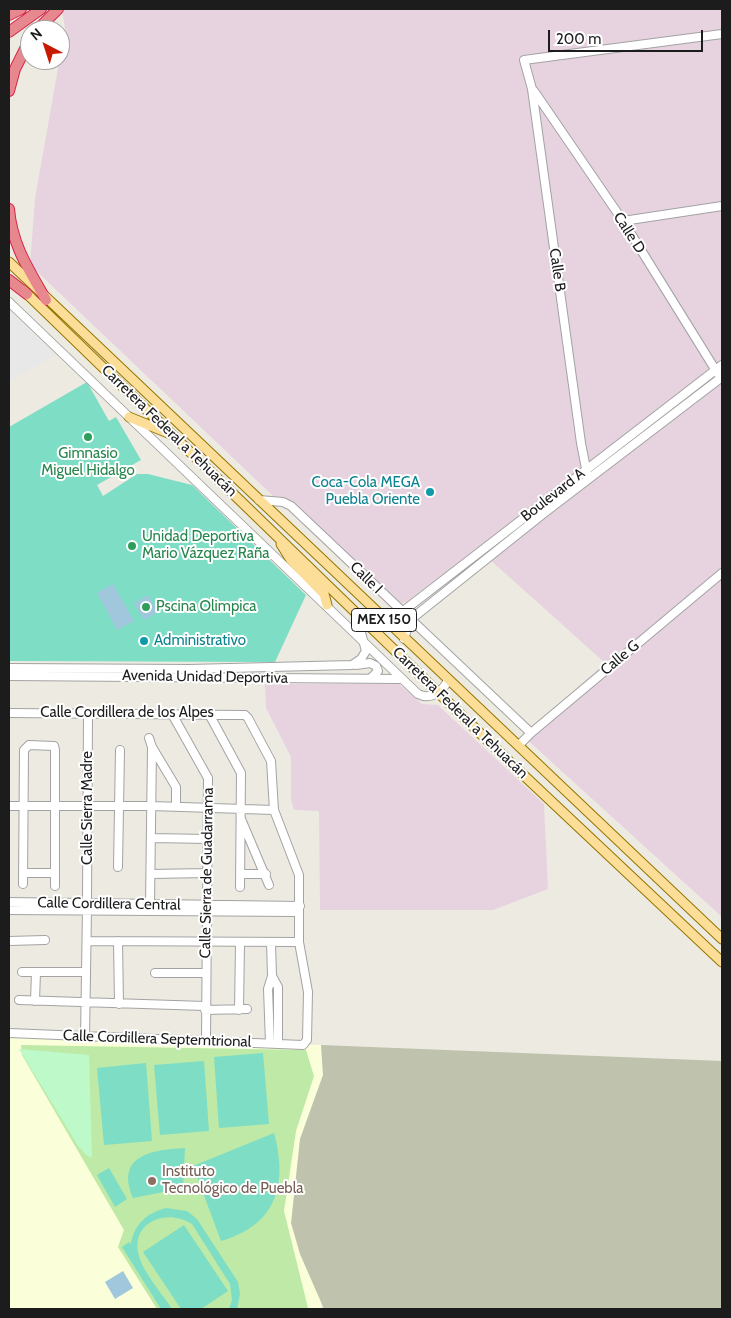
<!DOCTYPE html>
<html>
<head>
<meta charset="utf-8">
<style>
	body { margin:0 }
	#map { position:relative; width:731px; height:1318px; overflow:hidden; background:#edebe1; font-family:Cabin,sans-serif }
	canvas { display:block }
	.frame { position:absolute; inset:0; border:10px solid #1c1c1c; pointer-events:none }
	.north { position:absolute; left:20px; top:20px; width:50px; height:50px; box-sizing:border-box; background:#fff; border:1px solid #a4a4a4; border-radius:50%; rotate:320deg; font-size:14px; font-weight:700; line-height:20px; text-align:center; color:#1c1c1c }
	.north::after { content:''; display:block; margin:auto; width:18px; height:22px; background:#c81a00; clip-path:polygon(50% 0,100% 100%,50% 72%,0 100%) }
	.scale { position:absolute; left:548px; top:30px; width:155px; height:22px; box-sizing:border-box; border:2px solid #1c1c1c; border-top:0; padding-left:6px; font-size:15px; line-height:18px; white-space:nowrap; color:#1c1c1c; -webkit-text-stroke:4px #fff; paint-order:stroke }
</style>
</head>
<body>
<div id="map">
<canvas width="731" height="1318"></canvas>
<div class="frame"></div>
<div class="north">N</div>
<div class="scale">200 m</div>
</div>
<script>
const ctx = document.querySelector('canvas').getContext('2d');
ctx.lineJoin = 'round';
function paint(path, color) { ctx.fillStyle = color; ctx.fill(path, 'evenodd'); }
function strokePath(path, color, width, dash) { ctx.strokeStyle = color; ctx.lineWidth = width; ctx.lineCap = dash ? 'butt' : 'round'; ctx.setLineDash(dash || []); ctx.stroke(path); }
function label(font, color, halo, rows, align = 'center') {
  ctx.font = font + ' Cabin,sans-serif'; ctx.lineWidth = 4; ctx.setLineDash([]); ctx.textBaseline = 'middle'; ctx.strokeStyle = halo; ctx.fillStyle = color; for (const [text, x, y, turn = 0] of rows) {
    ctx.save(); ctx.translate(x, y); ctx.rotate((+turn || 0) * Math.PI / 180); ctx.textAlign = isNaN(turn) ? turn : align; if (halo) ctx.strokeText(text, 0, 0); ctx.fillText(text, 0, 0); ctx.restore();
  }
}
paint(new Path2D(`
	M62 9H722V917L523 736 605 663 477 548 406 602 391 608 30 265 35 198 65 29Z
	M265 684H399L422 704 438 705 544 804 548 889 493 910H320L319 811 294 810 291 800V757L266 708Z`), '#e7d3e0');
paint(new Path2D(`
	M9 1036 321 1045 323 1075 300 1139V1254L321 1300 322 1309H9Z`), '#faffd9');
paint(new Path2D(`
	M321 1045 722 1061V1309H324L300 1254 291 1223 300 1139 323 1075Z`), '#bfc2ad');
paint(new Path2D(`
	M21 1045 306 1050 314 1076 296 1131 284 1211 308 1308 157 1309 118 1247 124 1230 22 1055Z`), '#bee9a6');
paint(new Path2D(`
	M19 1049 89 1055 92 1158 86 1155 78 1146Z`), '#bdf9c9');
paint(new Path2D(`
	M87 382 109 421 116 417 141 460 97 485 103 496 137 474H148L192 485 306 595 275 662 9 661V427Z
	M263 1053 269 1124 219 1128 214 1057Z
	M204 1061 209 1131 160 1135 154 1065Z
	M146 1063 152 1141 104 1145 97 1068Z
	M274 1133C288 1184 277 1225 221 1241L193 1166Z
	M185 1148 183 1188 133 1198C115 1155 152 1150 185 1148Z
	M109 1168 127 1199 115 1207 97 1175Z
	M166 1208 187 1211 197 1219 238 1282 240 1294 237 1309H229L232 1300 230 1284 192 1224C166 1207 129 1223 139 1256 143 1272 163 1295 172 1309H161L122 1247 129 1242 131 1244C134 1224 147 1213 166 1208Z
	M184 1225 228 1291 201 1309H181L143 1252Z`), '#7eddc5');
paint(new Path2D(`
	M9 310 56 355 9 381Z`), '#e8e8e8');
paint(new Path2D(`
	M113 584 134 621 117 630 97 593Z
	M148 595 158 612 144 620 134 603Z
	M123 1271 133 1288 115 1299 105 1282Z`), '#a1c7dc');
const minor = new Path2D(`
	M534 91 623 221 718 374
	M623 221 722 206
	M9 302 418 694C430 700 442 693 448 680
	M588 479 581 443 532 89 524 60 722 34
	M259 500 283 502 291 506 531 733
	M404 639 410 620 544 513 722 377
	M356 665 370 663 376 666 378 671 370 679
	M9 668 189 669 352 665 361 659 366 651 360 629 364 620 402 612 722 365
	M9 676 400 679
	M9 713 245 715 248 718 271 761 274 810 299 875V942L308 992 307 1040 303 1045 9 1033
	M172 714 208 778 206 1041
	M209 714 241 773 240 887
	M149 738 152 747 150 904
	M520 744 531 733 722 573
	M152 747 176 787V806
	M9 806H151L274 810
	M241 819 269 885
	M152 838 208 839
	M118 867 120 750
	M23 873H55
	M151 874 207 873
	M240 874H266
	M23 884 24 750 29 745 54 746 55 750V886
	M9 902 300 906
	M87 903 88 713
	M9 910 299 912
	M9 941 45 940
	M87 941 299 942
	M118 941 119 1004
	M22 972H85
	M155 973H206
	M272 976 278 987V1044
	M19 1000 205 1006
	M35 1001 36 972
	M205 1010 247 1009
	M239 1010 240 943
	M85 1037 87 909
	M270 1043 268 989 272 976 271 942`);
const major = new Path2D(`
	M9 262 722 939
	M23 290 517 769 722 962
	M129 417 168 433
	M281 544 291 560 324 594 327 605`);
const highway = new Path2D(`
	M9 15 21 9
	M37 30 58 9
	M9 32 41 9
	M9 91 15 69 30 39
	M9 209C12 245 29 270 46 300
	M9 280 27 294`);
strokePath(minor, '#a3a3a3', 10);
strokePath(major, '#947600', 11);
strokePath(highway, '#d62349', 12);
strokePath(minor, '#fff', 8);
strokePath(major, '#fcde98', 9);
strokePath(highway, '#e6888d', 10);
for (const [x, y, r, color] of [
	[88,437,5,"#2e9e5b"],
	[430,492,5,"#0f9aa8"],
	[132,546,5,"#2e9e5b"],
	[146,607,5,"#2e9e5b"],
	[144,641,5,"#0f9aa8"],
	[152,1181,5,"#8d6e63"]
]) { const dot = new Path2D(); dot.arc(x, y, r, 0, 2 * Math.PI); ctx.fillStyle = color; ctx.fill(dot); strokePath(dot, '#fff', 2); }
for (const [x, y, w] of [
	[384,620,65]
]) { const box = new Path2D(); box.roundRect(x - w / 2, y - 11.5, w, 23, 4); ctx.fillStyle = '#fff'; ctx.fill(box); strokePath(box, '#1c1c1c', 1); }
label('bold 14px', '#1c1c1c', null, [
	["MEX 150",384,620]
]);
label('15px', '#1c1c1c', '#fff', [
	["Calle D",629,233,57],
	["Calle B",557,270,82],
	["Carretera Federal a Tehuacán",169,431,44],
	["Boulevard A",553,495,-38],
	["Calle I",366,578,44],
	["Calle G",620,658,-40],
	["Avenida Unidad Deportiva",205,677,1],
	["Calle Cordillera de los Alpes",127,713],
	["Carretera Federal a Tehuacán",460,713,44],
	["Calle Sierra Madre",88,808,-90],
	["Calle Sierra de Guadarrama",207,873,-89],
	["Calle Cordillera Central",109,904,1],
	["Calle Cordillera Septemtrional",157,1039,2]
]);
label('15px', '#27864d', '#fff', [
	["Gimnasio",88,454,"center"],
	["Miguel Hidalgo",88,471,"center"],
	["Unidad Deportiva",142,537],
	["Mario Vázquez Raña",142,554],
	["Pscina Olimpica",156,607]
], 'left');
label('15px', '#0d838f', '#fff', [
	["Coca-Cola MEGA",420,483],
	["Puebla Oriente",420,500],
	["Administrativo",154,641,"left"]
], 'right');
label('15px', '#785e54', '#fff', [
	["Instituto",162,1172],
	["Tecnológico de Puebla",162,1189]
], 'left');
</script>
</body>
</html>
